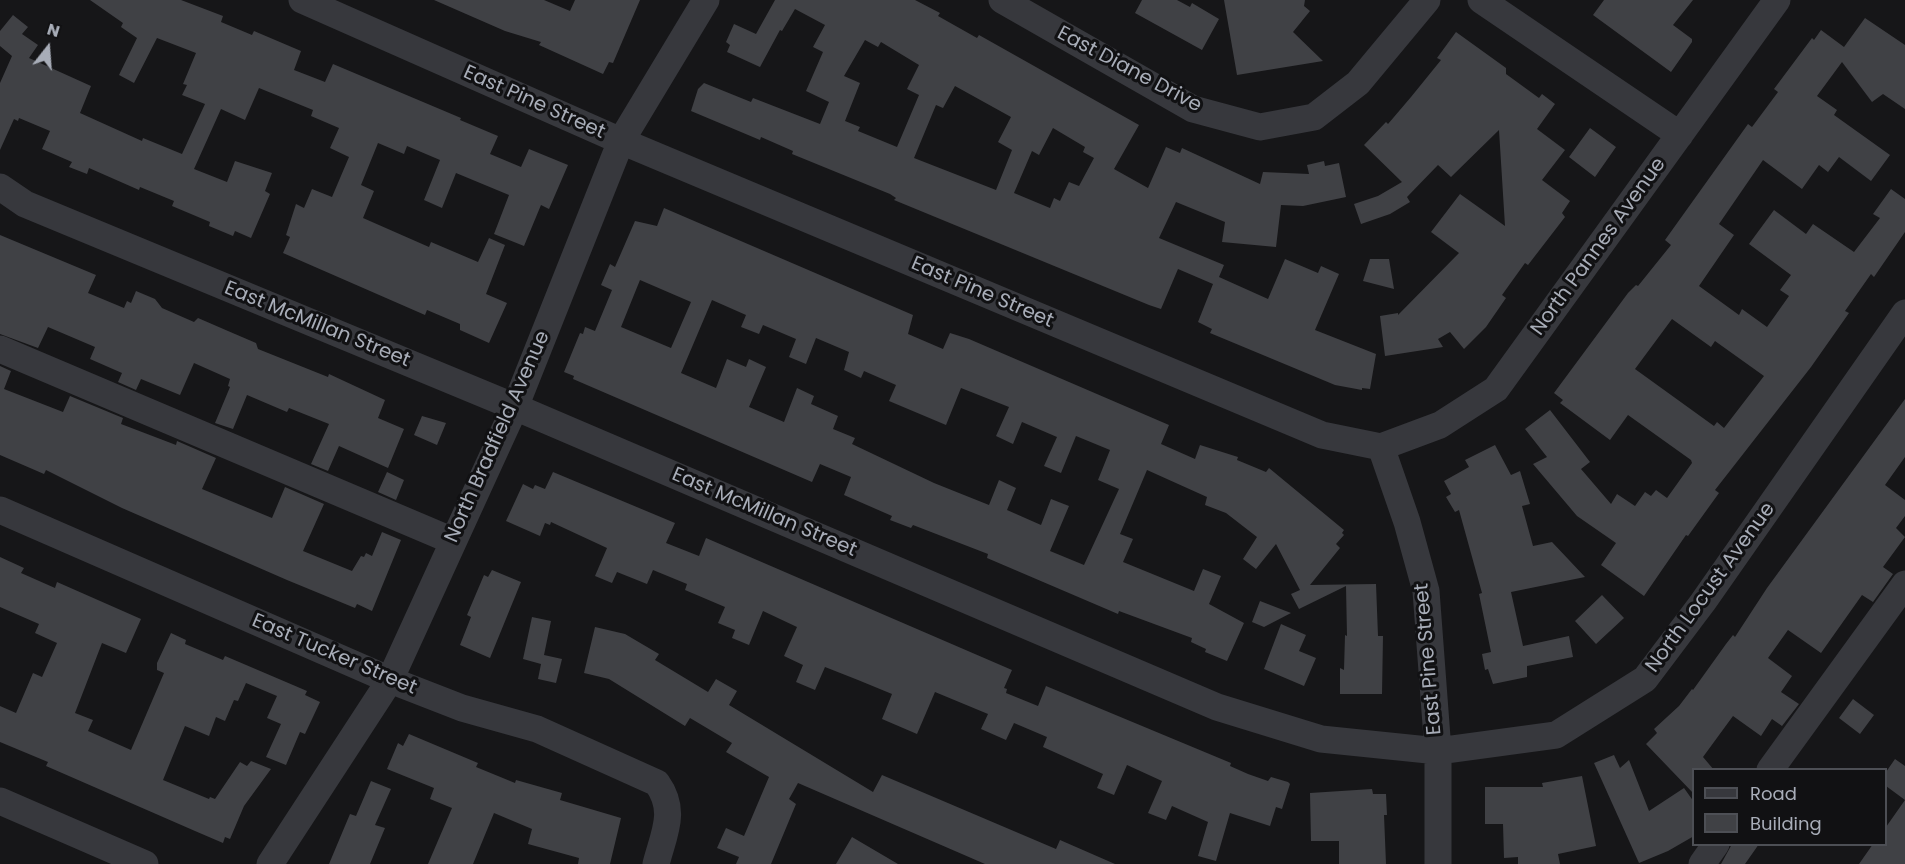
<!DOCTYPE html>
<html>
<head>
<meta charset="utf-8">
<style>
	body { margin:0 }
	#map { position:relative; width:1905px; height:864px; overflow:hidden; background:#161618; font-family:Poppins,sans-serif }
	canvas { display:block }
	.legend { position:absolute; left:1692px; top:768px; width:195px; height:78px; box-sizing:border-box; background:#111113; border:2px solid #4d4f55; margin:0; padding:8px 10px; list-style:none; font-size:18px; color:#a8adb8 }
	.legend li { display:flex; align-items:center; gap:12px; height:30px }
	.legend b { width:30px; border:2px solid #4d4f55 }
	.north { position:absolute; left:18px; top:18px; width:60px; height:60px; -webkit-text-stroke:4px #111113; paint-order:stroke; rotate:17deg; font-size:16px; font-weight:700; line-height:24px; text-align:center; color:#a8adb8 }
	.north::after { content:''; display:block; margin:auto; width:21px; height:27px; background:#a8adb8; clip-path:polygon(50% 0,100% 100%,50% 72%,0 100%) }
</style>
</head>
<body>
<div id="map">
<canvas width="1905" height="864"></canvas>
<ul class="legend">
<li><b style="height:8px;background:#37383d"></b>Road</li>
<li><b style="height:16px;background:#404145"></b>Building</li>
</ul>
<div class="north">N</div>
</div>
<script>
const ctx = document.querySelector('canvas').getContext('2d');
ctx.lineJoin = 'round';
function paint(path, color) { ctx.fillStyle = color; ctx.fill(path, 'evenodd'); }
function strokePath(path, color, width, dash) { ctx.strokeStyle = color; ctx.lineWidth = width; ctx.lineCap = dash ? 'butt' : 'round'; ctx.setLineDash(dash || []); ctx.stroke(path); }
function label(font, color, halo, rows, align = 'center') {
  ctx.font = font + ' Poppins,sans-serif'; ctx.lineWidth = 6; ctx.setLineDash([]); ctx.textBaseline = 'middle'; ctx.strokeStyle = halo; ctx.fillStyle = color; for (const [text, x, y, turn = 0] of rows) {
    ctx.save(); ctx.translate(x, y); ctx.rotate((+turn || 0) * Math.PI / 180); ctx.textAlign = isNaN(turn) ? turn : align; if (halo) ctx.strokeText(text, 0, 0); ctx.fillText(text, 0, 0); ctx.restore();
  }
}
paint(new Path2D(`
	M90 0H181L223 16 221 22 252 35 254 31 301 51 294 70 325 82 333 64 461 118 460 120 498 136 490 154 521 167 529 149 568 165 549 209 541 205 524 246 494 234 509 195 456 173 442 208 424 200 440 160 407 146 404 154 378 143 361 185 374 191 363 218 429 247 431 242 478 262 489 238 505 245 486 294 507 303 489 343 460 330V324L427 310 425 315 283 253 290 237 286 235 296 204 304 208 312 189 332 197 349 157 330 148 339 128 311 116 313 110 259 88 245 120 221 109 194 169 227 182 235 161 272 173 265 191 270 194 251 238 235 231 233 236 209 226 210 222 172 206 174 201 140 187 139 190 89 168 87 174 69 167 72 162 42 149 50 131 19 118 18 121 14 119 0 150V83L12 56 0 46V31L13 15 28 27 22 34 38 45 29 58 91 86 80 113 142 141 143 138 182 154 205 104 182 95 187 85 183 84 196 53 157 38 134 83 119 75 137 38 121 27 123 23Z
	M434 0H544L570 11 575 0H640L613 63 609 62 603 74 539 45 541 42 505 31Z
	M775 0H915L940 13 938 16 977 38 979 35 1139 125 1114 169 1148 188 1166 147 1180 153 1182 148 1260 184 1263 172 1309 174 1307 165 1324 161 1325 166 1339 163 1346 197 1303 206 1281 205 1276 247 1222 242 1225 222 1176 202 1159 238 1224 265 1219 277 1268 299 1285 259 1318 273 1321 266 1339 274 1315 330 1376 354 1370 389 1362 388V390L1335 385 1210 333 1212 329 1198 322 1213 284 1178 269 1161 309 1149 305 894 200 896 198 890 194 792 154 793 151 761 137 760 140 691 111 698 89 704 83 751 102 753 98 820 124 829 102 806 91 823 52 813 47 825 25 795 9 782 31 780 30 760 67 727 52 730 45 726 42 734 24 756 34ZM865 40 878 47 881 42 919 65 907 89 919 95 897 147 858 131 860 127 845 121 860 83 844 76ZM955 86 1011 117 998 142 1012 150 996 190 914 158 936 105 943 108ZM1053 128 1085 147 1083 152 1094 158 1079 186 1069 182 1060 201 1054 198 1050 208 1014 193 1032 151 1039 155Z
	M1142 0H1177L1190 7 1192 3 1219 19 1202 50 1135 13Z
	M1224 0H1305L1304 6 1310 11 1293 32 1323 61 1237 75Z
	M1604 0H1693L1673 25 1692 39V42L1671 72 1593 15Z
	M1865 18 1905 45V109L1883 94 1872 102 1842 62 1817 96 1837 110 1834 115 1890 155 1871 181 1839 157 1828 172 1819 165 1802 189 1763 160 1719 224 1734 235 1699 286 1739 315 1742 309 1767 327 1789 296 1780 290 1791 275 1749 244 1774 210 1806 234 1813 224 1854 252 1880 218 1873 214 1891 189 1905 199V232L1874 277 1871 274 1845 311 1849 313 1811 367 1715 490 1719 493 1688 536 1686 535 1644 596 1601 565 1616 543 1577 516 1533 464 1547 457 1525 429 1550 410 1590 462 1581 469 1611 504 1617 494 1635 506 1645 492 1651 496 1656 490 1667 498 1692 463 1691 460 1628 415 1610 440 1560 403 1563 400 1554 393 1628 293 1636 285 1638 286 1671 245 1665 240 1748 124 1752 127 1778 92 1774 89 1812 38 1814 40 1821 30 1844 47ZM1672 319 1711 347 1715 341 1764 376 1724 428 1717 422 1714 426 1635 369Z
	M1456 32 1506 68V74L1539 98 1542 94 1555 104 1537 129 1565 150 1542 180 1570 201 1562 213 1565 217 1528 265 1525 263 1502 295 1506 298 1486 327 1464 349 1450 332 1438 339 1443 347 1385 356 1380 316 1398 313V315L1459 253 1431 232 1460 194 1505 226 1499 130 1451 177 1438 165 1407 197 1410 202 1390 214 1361 224 1354 204 1378 196 1402 182 1364 145 1386 122 1388 124 1411 97 1441 60 1437 58Z
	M1590 128 1616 147 1595 177 1569 157Z
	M664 208 913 315 908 334 943 349 950 333 969 339 1169 425 1161 444 1195 459 1200 445 1238 457 1237 460 1266 472 1269 468 1344 530 1342 533 1344 535 1336 544 1340 548 1310 585 1376 584 1378 636H1383L1382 694H1340V668L1344 670 1345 635 1347 636 1346 586 1299 609 1291 594 1300 590 1276 544 1256 569 1243 559 1257 537 1226 513 1205 505 1207 497 1147 470 1120 534 1133 539 1123 562 1194 591 1203 569 1221 576 1209 604 1244 623 1227 661 1205 652 1206 649 1191 642 1192 638 1119 611 1118 614 987 558 988 554 913 525 911 528 890 520 892 516 844 495 851 477 820 464 812 482 573 379 574 376 564 372 580 333 583 334 585 327 595 331 612 290 601 285 610 264 615 267 635 221 657 226ZM640 280 691 302 671 348 621 327ZM712 300 746 315 741 327 759 334 763 325 796 339 789 357 806 364 816 338 849 352 844 370 861 378 864 371 896 385 889 401 946 425 961 388 1009 407 996 436 1013 444 1022 422 1057 437 1044 466 1061 473 1076 436 1110 450 1098 480 1119 489 1084 565 1050 551 1069 506 1051 499 1041 525 1007 510 1016 488 999 480 989 505 934 483 852 444 855 438 833 429 838 416 811 404 814 396 797 388 784 422 749 407 766 367 749 359 746 367 727 359 716 388 681 373Z
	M0 235 96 275 88 293 124 308 127 301 131 303 136 291 155 299 162 308 194 322 198 318 228 331 256 343 258 349 328 377 329 374 385 400 378 418 404 429 388 468 339 446 328 471 311 464 329 424 289 408 287 412 247 395 233 429 215 423 230 387 228 386 230 379 194 363 180 395 141 379 136 390 118 382 122 373 90 359 95 347 48 327 38 348 0 334Z
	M1370 259H1389L1394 289 1363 281Z
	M0 366 11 371 4 389 63 412 70 396 123 418 121 424 176 445 177 441 216 458 202 489 272 518 285 487 324 504 303 551 352 571 361 556 364 557 366 553 372 556 382 532 401 540 372 611 357 604 355 608 287 580 122 508 46 470 44 474 0 455Z
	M1905 399V457L1885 485 1905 500V516L1896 528 1905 537 1883 567 1893 574 1873 602 1862 595 1821 653 1788 630 1768 658 1792 676 1781 692 1799 704 1782 726 1772 719 1761 736 1733 716 1703 757 1714 770H1694V794L1646 744 1657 733 1654 729 1679 706 1692 689 1693 690 1726 644 1733 635 1735 637 1767 588Z
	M422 416 446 423 437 445 414 435Z
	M1495 445 1511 475 1520 471 1530 504 1522 506 1533 546 1552 542 1585 577 1511 592 1523 646 1569 636 1573 657 1527 666V677L1493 684 1488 669 1485 670 1482 654 1491 652 1479 594 1482 593 1459 510 1455 512 1446 497 1451 494 1444 481 1469 467 1465 460Z
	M387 472 404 480 396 500 378 492Z
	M553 472 675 523 666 543 699 556 706 538 1012 670 1004 688 1007 689 1006 693 1038 706 1046 686 1231 763 1230 766 1248 774 1268 781 1271 777 1288 782 1290 784 1282 809 1276 807 1270 826 1230 813 1216 861 1198 856 1208 822 1172 806 1166 820 1148 813 1162 781 1127 765 1114 795 1097 788 1103 774 1043 747 1047 737 1014 723 1006 740 981 729 988 714 935 692 917 734 882 719 892 694 858 680 825 667 815 690 796 682 803 665 784 656 797 627 763 611 749 645 732 638 735 630 718 623 725 607 685 590 687 584 653 570 647 584 617 572 612 583 595 576 607 548 551 522 550 525 545 523 540 536 506 521 523 484 533 489 535 485 545 489Z
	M0 557 24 568 21 573 55 588 57 582 141 619 126 653 102 643 75 713 93 720 88 731 131 750 164 673 157 670V663L171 633 186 640 185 644 223 660 225 656 293 685 307 691 305 695 320 702 305 734 300 732 286 765 266 757 281 724 267 718 277 696 246 683 238 701 234 700 225 721 216 717 209 736 185 726 163 780 209 799 210 797 215 799 240 762 247 766 251 761 271 769 244 806 230 839 225 837 223 843 195 831 46 766 48 762 0 742V706L16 713 33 673 42 677 57 643 35 633 39 624 0 607Z
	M492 570 521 582 490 658 460 645 471 617 467 615 484 575 488 577Z
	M1602 595 1624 618 1596 644 1575 621Z
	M1260 601 1291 613 1264 627 1252 622Z
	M532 617 551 621 544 655 562 659 556 683 538 679 541 664 523 659Z
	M1281 624 1306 635 1299 651 1316 658 1304 686 1264 669Z
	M595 627 625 634 659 654 655 660 708 692 716 679 737 691 729 705 873 792 882 775 1056 849 1060 840 1115 864H985L798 783 789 799 796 804 771 864H736L739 857 717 848 726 828 744 836 769 777 726 752 732 743 690 718 685 726 609 679 584 673Z
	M1853 699 1874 715 1860 734 1839 718Z
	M409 734 478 763 476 767 515 783 516 780 562 793 560 800 621 818 610 864H578L579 858 528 844 532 829 494 813 473 864H428L452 808 430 799 434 788 387 769 398 743 403 746Z
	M1614 755 1620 768 1629 760 1649 811 1684 788 1694 802V836L1668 851 1639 863 1594 763Z
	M1895 759 1905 766V800L1886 786V772Z
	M1582 776 1596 846 1558 854 1560 864H1518V857L1504 858 1503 824H1485V787H1543L1542 783Z
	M371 781 391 789 375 825 385 828 370 864H329L350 814 356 816Z
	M1372 789 1373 794H1386L1387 815H1384L1386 864H1339V841H1311L1310 793Z
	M1905 800V864H1859L1873 844H1886V827Z
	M852 837 898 864H836Z
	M1732 844H1759L1745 864H1721Z`), '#404145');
strokePath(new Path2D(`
	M302 0 621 141 1322 435 1381 447 1407 522 1426 591 1438 751 1556 735 1645 679 1703 602 1905 313
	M1002 0 1193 109 1260 127 1314 117 1358 83 1427 0
	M1481 0 1680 135
	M0 187 25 204 515 407 1217 707 1321 739 1438 751V864
	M0 349 453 541
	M1381 447 1440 425 1496 389 1777 0
	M0 510 390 680 462 708 537 729 657 783C677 811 664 833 656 864
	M1770 770 1905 584
	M0 801 145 864
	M270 864 390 680 515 407 621 141 706 0
	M1702 864 1716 844`), '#37383d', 27);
label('20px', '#a8adb8', '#111113', [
	["East Diane Drive",1129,70,28],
	["East Pine Street",534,103,24],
	["North Pannes Avenue",1599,247,-54],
	["East Pine Street",982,293,23],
	["East McMillan Street",317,325,22],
	["North Bradfield Avenue",498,437,-66],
	["East McMillan Street",764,513,23],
	["North Locust Avenue",1711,588,-54],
	["East Tucker Street",334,655,23],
	["East Pine Street",1429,659,-95]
]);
</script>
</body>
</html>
